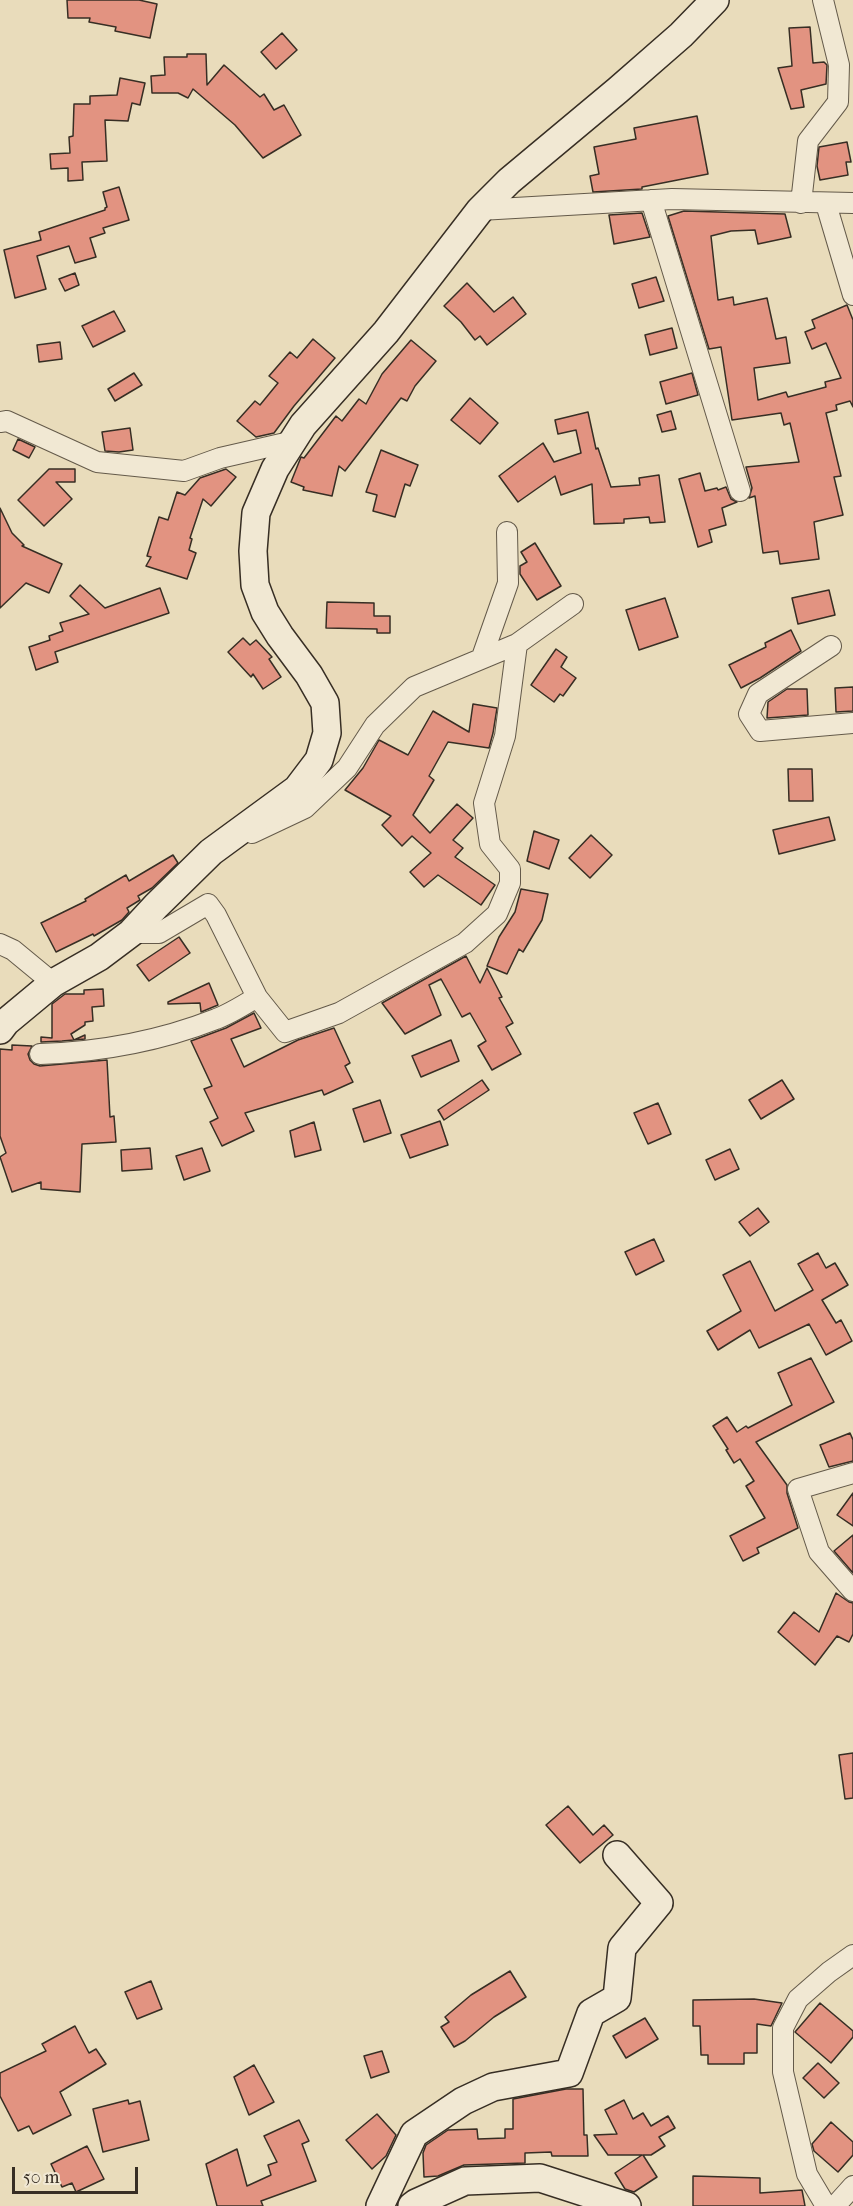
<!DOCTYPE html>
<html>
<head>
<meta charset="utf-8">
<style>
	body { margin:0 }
	#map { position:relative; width:853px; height:2206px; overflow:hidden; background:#e9dcbb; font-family:"IM FELL French Canon",serif }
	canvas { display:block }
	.scale { position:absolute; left:12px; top:2167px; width:126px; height:27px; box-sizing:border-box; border:3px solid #372e24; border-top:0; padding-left:8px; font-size:18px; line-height:21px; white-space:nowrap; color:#372e24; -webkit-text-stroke:4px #f1e8d3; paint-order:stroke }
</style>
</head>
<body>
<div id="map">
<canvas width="853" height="2206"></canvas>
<div class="scale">50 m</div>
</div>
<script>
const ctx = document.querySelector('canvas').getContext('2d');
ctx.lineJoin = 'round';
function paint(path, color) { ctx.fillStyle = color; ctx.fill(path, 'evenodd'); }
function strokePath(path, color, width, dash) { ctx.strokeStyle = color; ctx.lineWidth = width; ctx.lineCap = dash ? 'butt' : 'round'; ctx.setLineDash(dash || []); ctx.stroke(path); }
const building = new Path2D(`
	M67 0H139L157 4 150 38 115 31 116 27 89 22 90 18H68Z
	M810 27 813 63 824 62 827 65 826 84 801 90 804 107 791 109 778 68 792 66 789 28Z
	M282 33 297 50 276 69 261 52Z
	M187 54H206L207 85 224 65 260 97 264 94 274 110 284 105 301 135 263 158 235 125 193 89 188 98 178 93H152L151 76 165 75 164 57H187Z
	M120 78 145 83 140 105 132 103 128 121 105 120 107 161 82 162 83 180 68 181V168L51 169 50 154 70 153 69 137 73 136 74 104H90V96L117 95Z
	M697 116 708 174 642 187V189L593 192 590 176 599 174 594 147 636 139 634 128Z
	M847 142 851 162H846L848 175 820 180 817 166 819 147Z
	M119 187 129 220 103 228 105 233 90 238 96 257 75 263 69 246 37 256 46 289 15 298 4 250 41 240 39 232 105 210V208L107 207 103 192Z
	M684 211 785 214 791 237 758 244 755 230 731 231 711 236 718 300 733 297 734 305 767 298 776 339 786 337 790 363 754 368 758 400 786 392 788 397 826 387 825 382 841 378 826 343 812 349 805 332 815 328 812 320 847 305 853 320V407L850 401 836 405 837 410 826 413 841 476 834 477 843 515 814 522 819 559 780 564 778 551 763 553 755 496 749 498 752 488 746 467 799 462 790 423 784 425 781 413 732 420 721 347 709 349 668 216Z
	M642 213 650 237 614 244 609 215Z
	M75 273 79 285 65 291 59 279Z
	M656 277 664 301 639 308 632 284Z
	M467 283 494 312 513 297 526 314 487 345 480 336 475 340 461 322 444 306Z
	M114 311 125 331 93 347 82 326Z
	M672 328 677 348 650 355 645 335Z
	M313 339 335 358 294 406 274 433 256 437 237 421 255 401 260 405 278 383 269 376 290 352 297 358Z
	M411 340 436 361 415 386 407 401 401 398 345 471 339 466 332 496 303 490 304 487 291 482 301 457 304 458 336 416 342 421 359 399 366 404 382 374Z
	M60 342 62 359 39 362 37 345Z
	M134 373 142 385 115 401 108 389Z
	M692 373 698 395 666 404 660 382Z
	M470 398 498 423 480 444 451 420Z
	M671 411 676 429 662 432 657 415Z
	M588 412 596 449 598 448 611 487 640 485 639 478 659 475 665 522 650 523 649 517 624 519V523L594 524 592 484 561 495 555 476 518 502 499 476 543 443 554 462 581 453 576 430 558 434 555 420Z
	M130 428 133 450 119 452 105 451 102 432Z
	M18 439 35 447 29 458 13 450Z
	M381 450 418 465 410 486 405 484 395 517 373 511 377 495 366 492Z
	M49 469H75V482H56L72 499 44 526 18 500Z
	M226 469 236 477 211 506 203 499 190 538 192 539 189 550 196 553 187 579 146 566 151 557 147 556 159 517 168 520 177 492 185 495 200 478Z
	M700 473 705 491 717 488 718 490 726 487 731 499 737 502 722 508 726 525 709 530 712 542 698 547 679 479Z
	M0 508 12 533 24 545 22 546 62 564 49 593 26 583 0 608Z
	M535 543 561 586 537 600 520 574V566L527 562 521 552Z
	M80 585 105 608 160 588 169 613 55 652 58 662 36 670 29 647 50 640 49 636 63 631 60 623 89 614 70 596Z
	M829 590 835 615 798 624 792 598Z
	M665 598 678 637 639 650 626 610Z
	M327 602 374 603V616H390V633H377V629L326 628Z
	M791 630 801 651 760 678 741 688 729 665 766 647 765 643Z
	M243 638 250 645 256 640 272 657 269 659 281 677 263 689 253 674 251 677 228 652Z
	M556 649 567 657 561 667 576 678 563 696 560 694 554 702 531 685Z
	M853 687V711L836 712 835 688Z
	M787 689H807L808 715 767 718 768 702Z
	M473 704 497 708 493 733 489 748 448 742 429 776 434 780 413 815 430 833 457 804 473 818 453 840 463 848 455 857 495 885 481 905 438 875 424 887 410 872 431 853 412 836 402 846 382 825 391 816 345 790 363 768 379 740 408 755 433 711 469 732Z
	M788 769H812L813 801H789Z
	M829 817 835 840 779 854 773 830Z
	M534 831 559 840 549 869 527 861Z
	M591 835 612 855 590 878 569 858Z
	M173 855 178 863 152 888 138 896 140 900 127 908 129 912 122 920 94 936 93 934 56 952 41 923 86 901 85 899 126 875 129 881Z
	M521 889 548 894 542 920 523 952 519 949 507 974 487 966 499 937 515 912Z
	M179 937 190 953 149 981 137 965Z
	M466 956 480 983 487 968 502 997 499 998 513 1023 506 1027 521 1054 492 1070 478 1046 486 1041 470 1013 462 1017 441 979 429 985 441 1015 405 1034 382 1003Z
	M209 983 218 1005 201 1012 200 1003 168 1004V1002Z
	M103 989 104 1006 92 1007 93 1021 85 1022V1025L71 1034 74 1040 85 1035V1039L62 1041 41 1042V1037L52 1038V1004L65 994H84V990Z
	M254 1013 261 1028 231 1039 244 1067 298 1040 334 1028 350 1063 345 1066 353 1082 324 1095 322 1090 245 1113 254 1131 222 1146 210 1122 218 1118 204 1089 212 1086 191 1041 226 1028Z
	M451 1040 459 1061 421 1077 412 1056Z
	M12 1045 32 1046 28 1054 30 1060 34 1064 40 1066 107 1060 110 1117 114 1116 116 1142 82 1144 80 1192 41 1189V1182L12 1192 0 1157 6 1153 0 1136V1049L12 1050Z
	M482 1080 489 1090 444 1120 438 1110Z
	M782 1080 794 1099 761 1119 749 1100Z
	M380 1100 391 1133 364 1142 353 1109Z
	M658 1103 671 1134 648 1144 634 1113Z
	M440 1121 448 1145 410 1158 401 1135Z
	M314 1122 321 1150 295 1157 290 1131Z
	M150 1148 152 1169 122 1171 121 1150Z
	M202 1148 210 1171 184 1180 176 1156Z
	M730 1149 739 1169 715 1180 706 1160Z
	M758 1208 769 1222 750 1236 739 1222Z
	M654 1239 664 1261 636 1275 625 1252Z
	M818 1253 826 1268 835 1263 848 1285 822 1300 836 1323 841 1320 852 1341 826 1355 809 1324 759 1348 750 1330 718 1350 707 1331 741 1311 723 1275 750 1261 775 1311 813 1290 798 1264Z
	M811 1358 834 1402 756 1442 787 1485V1493L798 1528 757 1548 759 1553 743 1561 730 1536 765 1518 746 1486 754 1481 740 1459 734 1463 726 1450 728 1449 713 1426 727 1417 737 1432 746 1426 748 1428 792 1405 778 1373Z
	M850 1433 853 1440V1461L829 1467 820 1445Z
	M853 1493V1526L837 1515Z
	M853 1535V1573L834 1551Z
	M836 1593 849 1602 853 1603V1634L849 1642 837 1636 815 1665 778 1632 794 1612 819 1632Z
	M853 1753V1798L845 1799 839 1755Z
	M568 1806 593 1835 604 1825 613 1835 580 1863 546 1825Z
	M510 1971 526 1997 494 2017 465 2041 454 2047 441 2027 449 2022 445 2017 471 1995Z
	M151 1981 162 2009 137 2019 125 1992Z
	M754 1999 782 2003 771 2026 757 2024V2053H744V2064H708V2055H701L700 2026H693V2000Z
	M820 2003 853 2031V2037L831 2063 795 2032Z
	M645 2018 658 2039 626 2058 613 2036Z
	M75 2026 89 2053 96 2049 106 2064 60 2092 71 2115 33 2134 29 2126 18 2131 0 2096V2073L46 2051 42 2044Z
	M382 2051 389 2072 371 2078 364 2056Z
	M818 2063 839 2083 824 2098 803 2078Z
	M254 2065 274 2102 249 2115 234 2077Z
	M566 2089H583L584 2135H587L588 2156H552L551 2152 525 2153V2163L464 2165 438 2176 424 2177 423 2153 426 2145 448 2130 477 2129 478 2139 505 2138V2129H513V2099Z
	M128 2100 129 2104 140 2101 149 2140 103 2152 93 2109Z
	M624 2100 633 2119 643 2113 651 2126 668 2116 675 2128 659 2137 665 2146 651 2155H643L657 2177 634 2192 625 2189 615 2173 642 2155H608L594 2135 617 2134 605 2110Z
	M377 2114 396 2135 386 2156 372 2169 346 2140Z
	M299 2120 309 2141 302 2144 316 2181 261 2201 263 2206H217L206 2164 237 2149 247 2186 271 2175 268 2165 277 2162 264 2136Z
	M831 2122 853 2142V2155L838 2172 814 2151 812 2144Z
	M87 2146 104 2179 76 2192 72 2183 62 2187 51 2164Z
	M693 2176 760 2178V2193L802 2190 805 2206H693Z`);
paint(building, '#e29381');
strokePath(building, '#372e24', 1.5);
const street = new Path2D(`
	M651 200 740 491
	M801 203 808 141 838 102 839 65 823 0
	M826 204 853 295
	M480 210 672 199 853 203
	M0 422 7 421 97 462 184 471 220 458 294 441
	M831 646 758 694 749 714 760 731 853 723
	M482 657 508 583 507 532
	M252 833 305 808 347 768 375 725 414 687 517 644 573 604
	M131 933H159L208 904 216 915 257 997 285 1032 339 1013 465 943 497 914 510 883V869L490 844 484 803 505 736 517 644
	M0 944 13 950 53 983
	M40 1054C100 1052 160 1041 216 1019 230 1014 244 1005 257 997
	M853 1473 798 1489 819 1552 853 1591
	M826 2206 807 2174 783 2072V2028L798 1999 829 1972 853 1955
	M835 2206 853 2186`);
const secondary = new Path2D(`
	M0 1030 6 1022 53 983 99 957 131 933 156 906 211 852 297 789 319 760 327 733 325 703 309 675 280 636 265 612 255 585 253 551 256 513 275 469 303 425 386 332 480 210 509 181 618 90 681 35 715 0
	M380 2206 414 2134 463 2101 493 2087 569 2073 591 2013 617 1998 622 1948 659 1903 617 1855
	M412 2206 416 2203 465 2181 540 2178 627 2206`);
strokePath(street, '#645a4a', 22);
strokePath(secondary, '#372e24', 30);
strokePath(street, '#f1e8d3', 20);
strokePath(secondary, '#f1e8d3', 27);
</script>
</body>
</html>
